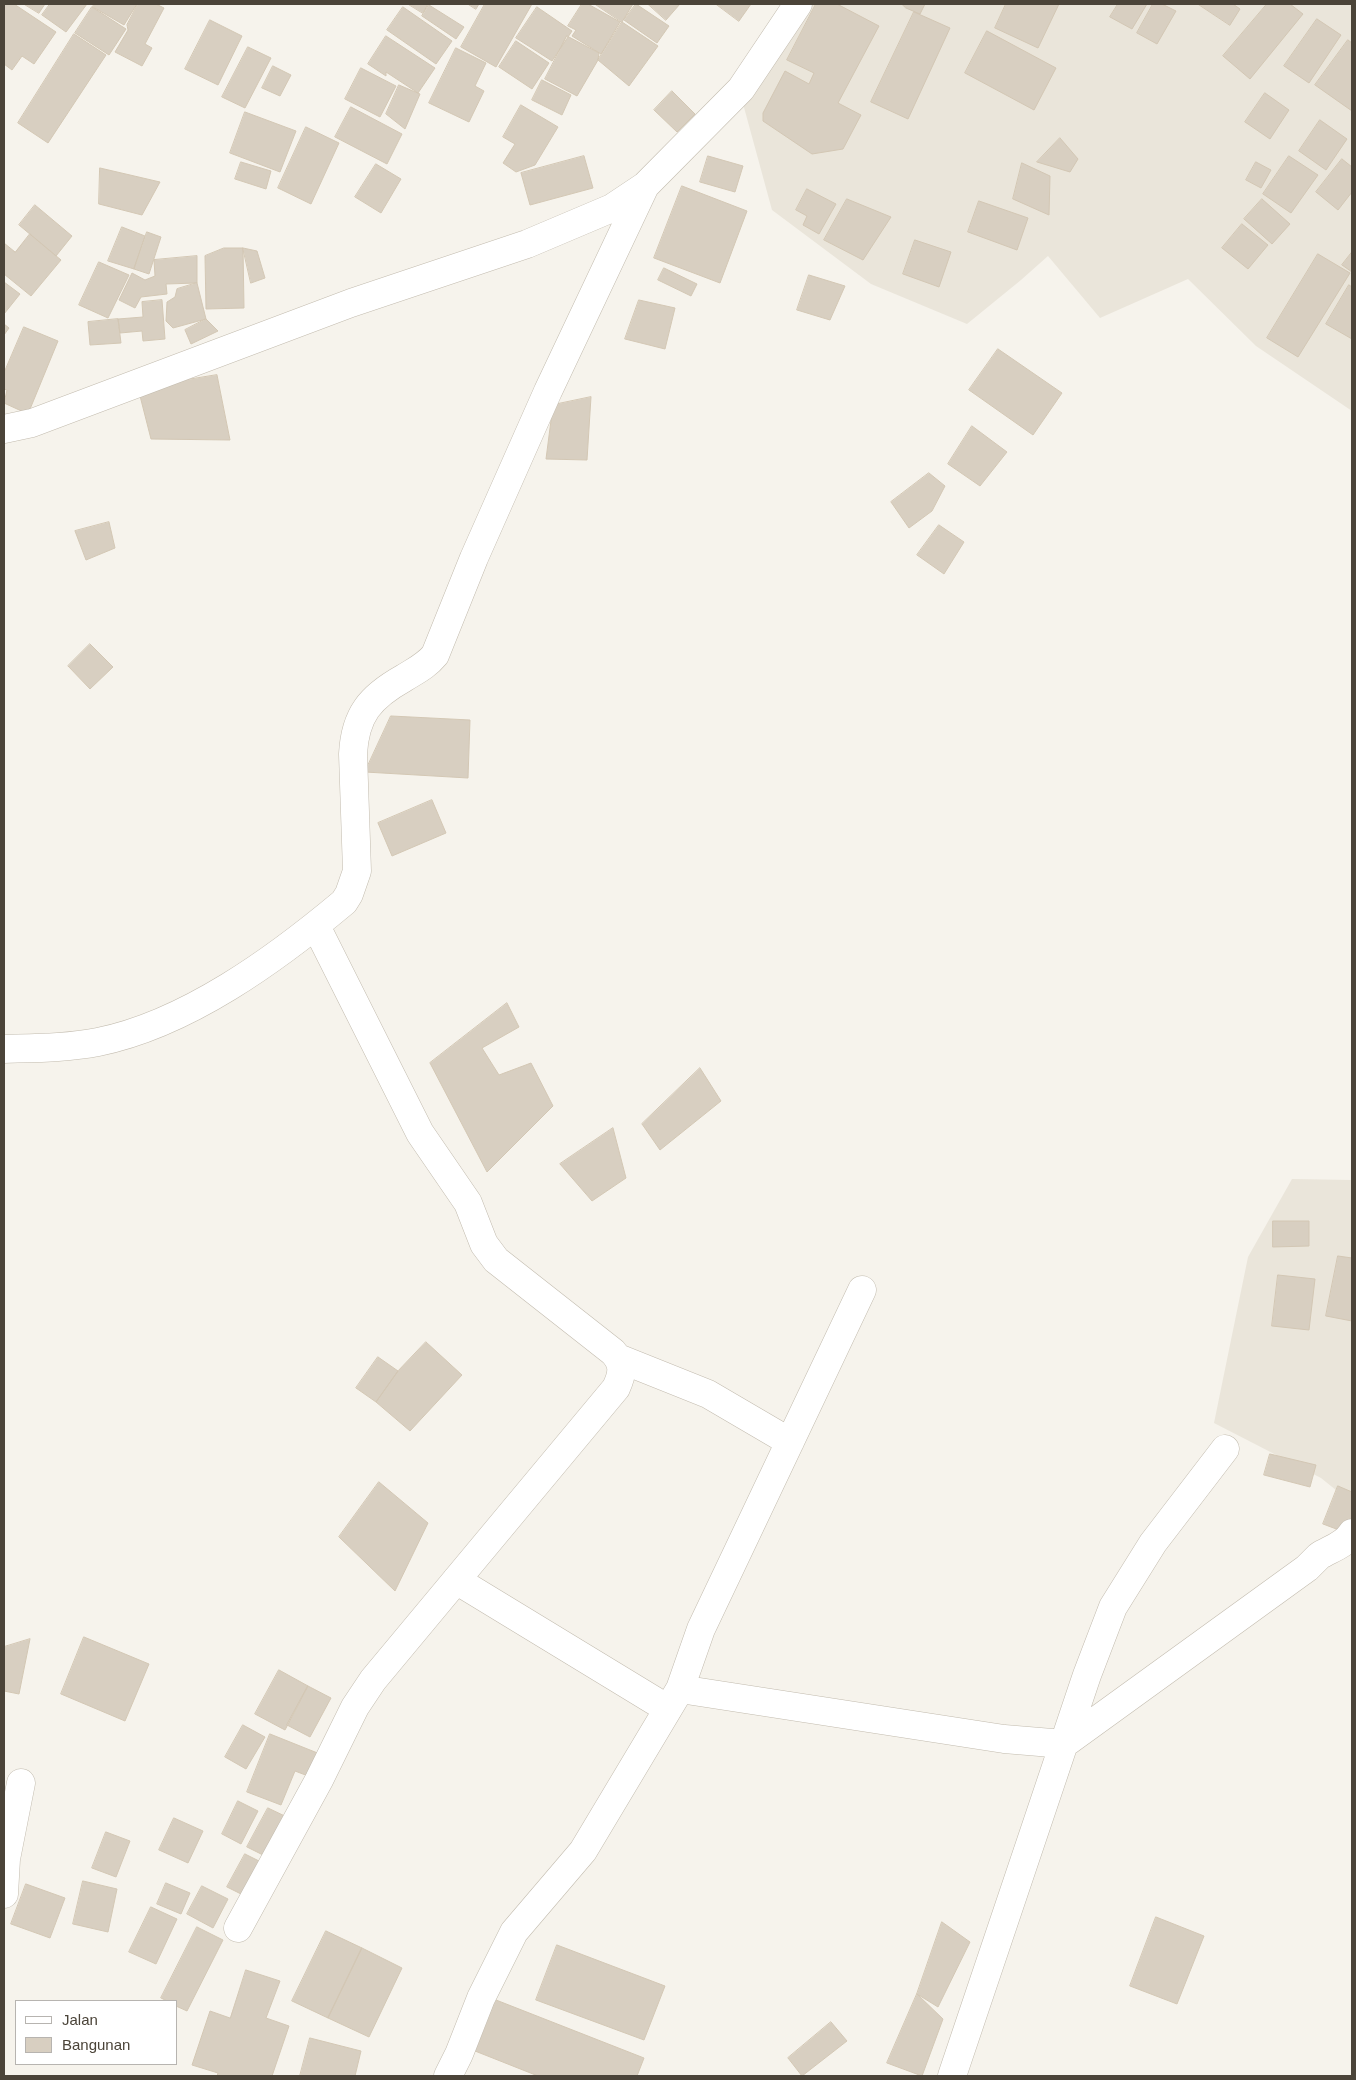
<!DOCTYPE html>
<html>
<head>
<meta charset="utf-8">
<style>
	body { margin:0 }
	#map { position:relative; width:1356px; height:2080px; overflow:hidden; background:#f6f3ec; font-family:Helvetica,sans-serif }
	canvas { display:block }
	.frame { position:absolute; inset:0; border:5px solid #4b4439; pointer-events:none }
	.legend { position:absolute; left:15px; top:2000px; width:162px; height:65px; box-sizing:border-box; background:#fff; border:1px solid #b7b4b0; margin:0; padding:6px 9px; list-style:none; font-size:15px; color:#4b4439 }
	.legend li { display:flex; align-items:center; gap:10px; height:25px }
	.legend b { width:25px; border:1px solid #b7b4b0 }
</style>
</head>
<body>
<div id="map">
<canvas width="1356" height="2080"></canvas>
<div class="frame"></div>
<ul class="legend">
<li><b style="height:6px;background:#fff"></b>Jalan</li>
<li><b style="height:14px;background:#d8cfc1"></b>Bangunan</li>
</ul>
</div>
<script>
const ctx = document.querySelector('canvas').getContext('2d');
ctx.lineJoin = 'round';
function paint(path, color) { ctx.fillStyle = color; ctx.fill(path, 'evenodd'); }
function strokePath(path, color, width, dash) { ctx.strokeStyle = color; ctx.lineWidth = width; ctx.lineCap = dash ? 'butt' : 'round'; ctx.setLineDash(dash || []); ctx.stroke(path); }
paint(new Path2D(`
	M793 4H1352V411L1256 346 1188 279 1100 318 1048 256 1021 280 967 324 871 284 772 210 742 100Z
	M1292 1179 1352 1180V1503L1321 1478 1214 1423 1248 1257Z`), '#eae5da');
const building = new Path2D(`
	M4 4H14L56 32 34 64 22 56 12 70 4 64Z
	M24 4H45L39 13Z
	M50 4H87L66 32 42 15Z
	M94 4H137L124 25 93 7Z
	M138 4H156L164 8 145 44 152 48 142 66 115 52 128 30 127 25Z
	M408 4H428L423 13Z
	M468 4H479L476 9Z
	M485 4H532L496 67 461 47Z
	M582 4H588L620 22 601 54 572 36 576 30 568 26Z
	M595 4H633L622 22Z
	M636 4 669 26 657 43 624 20Z
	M648 4H680L666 20Z
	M716 4H751L739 21Z
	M816 4H837L879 26 838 103 861 115 843 149 812 154 763 121V113L785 71 809 84 814 73 787 60Z
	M902 4H925L920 14 906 8Z
	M1006 4H1059L1038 48 995 28Z
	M1118 4H1147L1132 29 1110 17Z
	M1153 4H1162L1176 11 1157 44 1137 33Z
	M1198 4H1233L1240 9 1230 25Z
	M1267 4H1290L1303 14 1250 79 1223 56Z
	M429 5 464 27 456 39 422 16Z
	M92 7 126 29 109 55 75 33Z
	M403 7 452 41 436 64 387 30Z
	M537 7 572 31 552 61 516 38Z
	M914 12 950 28 908 119 871 102Z
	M1317 19 1341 35 1309 83 1284 66Z
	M210 20 242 36 218 85 185 69Z
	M622 22 658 46 629 86 598 60Z
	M987 31 1056 68 1034 110 965 73Z
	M74 34 106 55 48 143 18 123Z
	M386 36 435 68 418 93 386 72V76L368 64Z
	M567 36 599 53 598 60 577 96 545 79Z
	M1348 40 1352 43V111L1315 85Z
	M516 41 549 63 532 89 499 67Z
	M248 47 271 58 245 108 222 97Z
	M456 48 486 63 475 86 484 91 469 122 429 103Z
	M273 66 291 75 280 96 262 88Z
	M361 68 396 86 380 117 345 99Z
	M542 80 571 95 562 115 532 100Z
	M399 85 420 94 405 129 386 114Z
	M672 91 695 114 677 132 654 110Z
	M1265 93 1289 110 1270 139 1245 122Z
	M521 105 558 127 535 165 516 172 503 163 515 144 503 137Z
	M351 107 402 134 387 164 335 137Z
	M245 112 296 131 280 172 230 153Z
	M1320 120 1347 139 1326 170 1299 151Z
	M306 127 339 143 311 204 278 188Z
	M1060 138 1078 159 1070 172 1037 162Z
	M584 156 593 188 530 205 521 173Z
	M708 156 743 166 735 192 700 182Z
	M1289 156 1318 175 1291 213 1263 194Z
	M1342 159 1352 167V192L1338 210 1316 192Z
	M241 162 271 171 266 189 235 179Z
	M1256 162 1271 170 1261 188 1246 180Z
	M1022 163 1050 176 1049 215 1013 199Z
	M376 164 401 179 381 213 355 197Z
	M100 168 160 182 142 215 99 204Z
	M682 186 747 211 720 283 654 258Z
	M807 189 836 204 819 234 803 225 807 216 796 210Z
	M847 199 891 217 863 260 824 240Z
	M1262 199 1290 224 1272 244 1244 219Z
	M979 201 1028 218 1017 250 968 232Z
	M35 205 72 236 56 256 19 225Z
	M1242 224 1268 245 1248 269 1222 248Z
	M122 227 145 236 134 269 108 261Z
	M147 232 161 237 149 274 134 269Z
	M30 234 61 260 31 296 4 274V243L15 252Z
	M915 240 951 252 939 287 903 274Z
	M224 248H243L244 308 206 309 205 256Z
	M243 248 257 251 265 278 251 283Z
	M1352 252V272L1342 265Z
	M1318 254 1350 273 1298 357 1267 338Z
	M197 256V283L166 284 167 294 141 297 135 308 119 300 132 273 145 280 155 276 154 260Z
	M99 262 129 275 108 318 79 305Z
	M664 268 697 284 691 296 658 280Z
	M809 275 845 286 830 320 797 310Z
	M4 282 20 294 4 314Z
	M197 283 206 319 173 328 166 321 167 302 175 297 177 289Z
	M1349 285 1352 287V339L1326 324Z
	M162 300 165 339 143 341 142 331 120 333 118 319 143 317 142 302Z
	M639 300 675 308 665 349 625 339Z
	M118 319 121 343 90 345 88 322Z
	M206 319 218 331 191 344 185 330Z
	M4 324 9 328 4 335Z
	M24 327 58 341 28 414 4 403 7 390 4 389V373Z
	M998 349 1062 393 1033 435 969 390Z
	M217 375 230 440 151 439 138 388Z
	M591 397 587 460 546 459 553 405Z
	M972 426 1007 452 980 486 948 464Z
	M929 473 945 486 932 511 909 528 891 502Z
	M109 522 115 548 86 560 75 531Z
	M939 525 964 542 944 574 917 555Z
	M90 644 113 667 90 689 68 666Z
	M391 716 470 720 468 778 365 772Z
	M432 800 446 833 392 856 378 823Z
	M507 1003 519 1027 482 1048 499 1075 531 1063 553 1106 487 1172 430 1063Z
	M700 1068 721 1101 660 1150 642 1124Z
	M613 1128 626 1178 592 1201 560 1164Z
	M1273 1221H1309V1246L1273 1247Z
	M1338 1256 1352 1258V1321L1326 1316Z
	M1278 1275 1315 1279 1309 1330 1272 1326Z
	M426 1342 462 1375 410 1431 376 1402 398 1371Z
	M378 1357 398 1371 376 1402 356 1388Z
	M1270 1454 1316 1465 1310 1487 1264 1475Z
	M379 1482 428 1523 395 1591 339 1537Z
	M1338 1486 1352 1492V1520L1347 1533 1323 1524Z
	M84 1637 149 1664 125 1721 61 1694Z
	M30 1639 19 1694 4 1691V1647Z
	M279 1670 308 1686 285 1730 255 1714Z
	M308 1686 331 1698 310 1737 287 1725Z
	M243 1725 265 1737 246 1769 225 1757Z
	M270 1734 325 1756 316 1779 295 1771 281 1805 247 1792Z
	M238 1801 258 1811 241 1844 222 1834Z
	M268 1808 291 1819 271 1859 247 1847Z
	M174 1818 203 1831 188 1863 159 1850Z
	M106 1832 130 1841 116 1877 92 1868Z
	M245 1854 267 1865 249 1898 227 1887Z
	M83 1881 117 1889 108 1932 73 1924Z
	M166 1883 190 1893 181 1914 157 1904Z
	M26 1884 65 1898 50 1938 11 1924Z
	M202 1886 228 1899 213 1928 187 1914Z
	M151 1907 177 1919 156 1964 129 1952Z
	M1156 1917 1204 1936 1177 2004 1130 1986Z
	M942 1922 970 1942 938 2007 917 1994Z
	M197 1927 223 1940 187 2011 176 2006V2001H167L161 1998Z
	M326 1931 362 1948 328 2018 292 2001Z
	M557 1945 665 1986 644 2040 536 2000Z
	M362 1948 402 1968 369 2037 328 2018Z
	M246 1970 280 1981 266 2018 289 2026 272 2076H217L218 2073 192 2065 210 2011 230 2018Z
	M917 1994 943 2019 922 2076 887 2063Z
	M496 2000 644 2058 637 2076H538L475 2051Z
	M831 2022 847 2041 802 2076 788 2058Z
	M310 2038 361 2051 355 2076H300Z`);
paint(building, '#d8cfc1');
strokePath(building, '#d3c7b4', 1);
const minor = new Path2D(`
	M4 429 32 423 351 303 527 244 612 208 645 186 741 89 798 4
	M4 1049C35 1048 67 1048 98 1042 187 1024 276 959 344 902L349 894 357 871 353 754C355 715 370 697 404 678 415 671 426 666 435 655L474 558 548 391 645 186
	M618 1358 708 1394 790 1442
	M456 1580 668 1709
	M680 1689 1004 1739 1064 1744 1307 1568C1311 1564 1315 1560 1319 1556 1330 1549 1345 1545 1352 1533
	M4 1894 6 1859 21 1783
	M238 1928 319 1780 355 1707 373 1680 616 1388C623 1373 624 1364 613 1352L496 1260 484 1244 468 1203 420 1133 316 926
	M448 2076 459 2054 481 1998 514 1932 583 1851 680 1689 701 1629 862 1290
	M952 2076 1087 1675 1113 1607 1153 1543 1225 1449`);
strokePath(minor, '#c2bbae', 29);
strokePath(minor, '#fff', 28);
</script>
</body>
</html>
